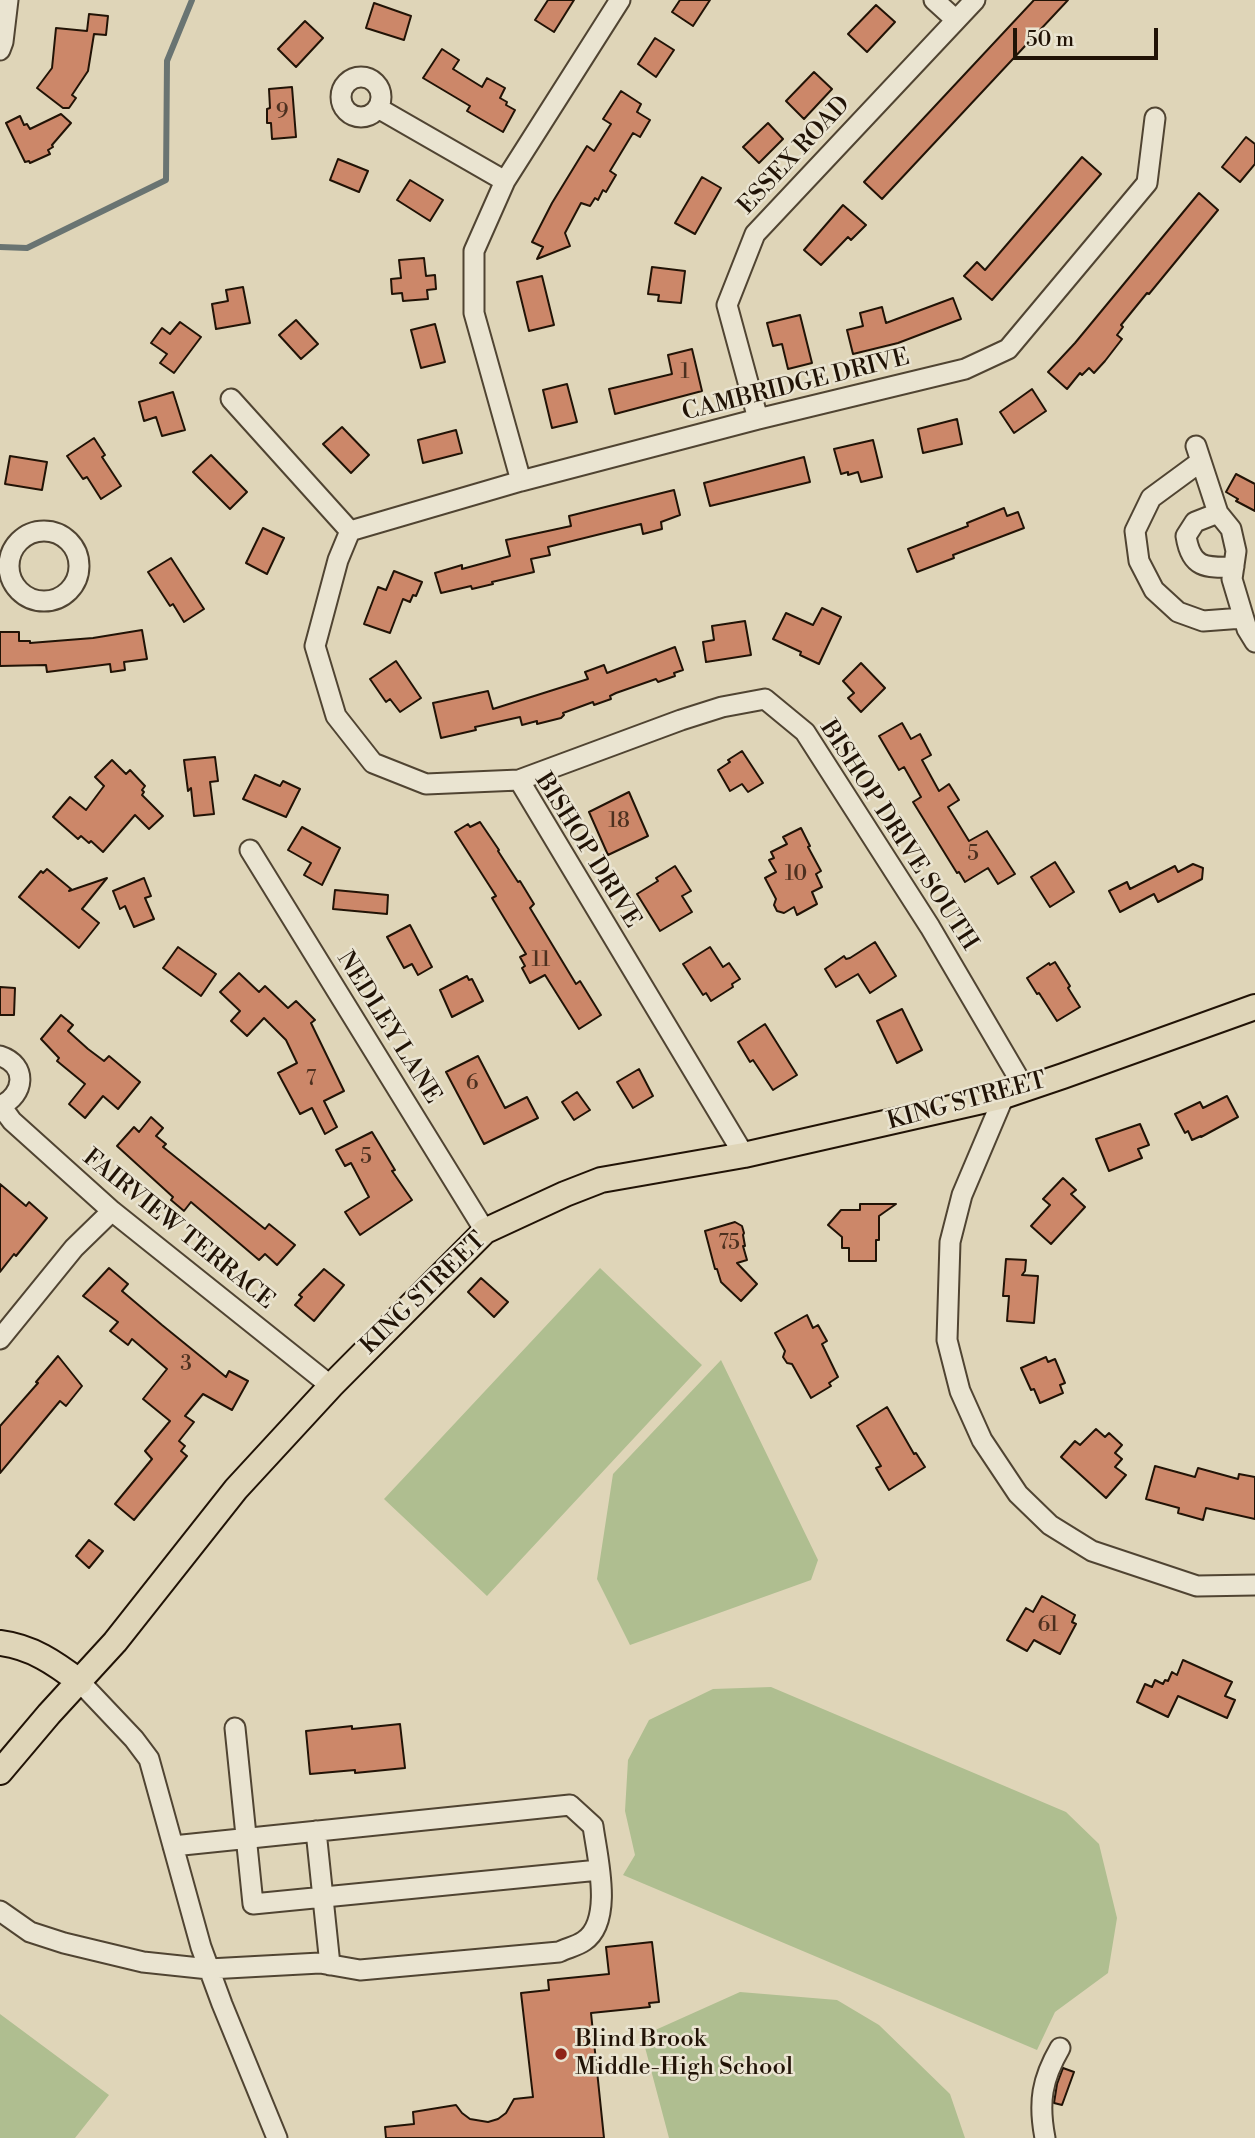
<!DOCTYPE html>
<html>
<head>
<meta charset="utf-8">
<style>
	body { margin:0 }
	#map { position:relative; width:1255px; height:2138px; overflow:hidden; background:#dfd5b8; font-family:"Libre Bodoni",serif }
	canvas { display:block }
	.scale { position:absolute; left:1013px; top:28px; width:145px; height:32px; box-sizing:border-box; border:4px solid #211306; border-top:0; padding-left:9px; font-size:21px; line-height:24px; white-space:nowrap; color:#211306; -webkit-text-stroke:5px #eae4d1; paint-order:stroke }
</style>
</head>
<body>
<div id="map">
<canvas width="1255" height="2138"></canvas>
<div class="scale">50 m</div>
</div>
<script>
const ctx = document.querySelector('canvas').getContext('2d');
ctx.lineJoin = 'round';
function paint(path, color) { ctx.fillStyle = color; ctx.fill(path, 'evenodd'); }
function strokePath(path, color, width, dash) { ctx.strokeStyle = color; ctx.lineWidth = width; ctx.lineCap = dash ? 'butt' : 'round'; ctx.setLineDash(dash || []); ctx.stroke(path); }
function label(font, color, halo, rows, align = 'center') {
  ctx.font = font + ' "Libre Bodoni",serif'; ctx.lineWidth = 5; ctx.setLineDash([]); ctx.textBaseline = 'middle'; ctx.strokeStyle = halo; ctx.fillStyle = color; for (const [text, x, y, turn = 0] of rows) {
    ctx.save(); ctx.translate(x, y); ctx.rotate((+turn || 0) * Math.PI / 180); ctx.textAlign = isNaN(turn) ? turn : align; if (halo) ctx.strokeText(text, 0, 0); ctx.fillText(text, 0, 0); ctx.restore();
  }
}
paint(new Path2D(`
	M600 1268 702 1365 487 1596 384 1499Z
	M721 1360 818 1560 811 1580 630 1645 597 1579 613 1474Z
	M771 1687 1066 1812 1099 1844 1117 1918 1108 1973 1055 2012 1037 2050 623 1875 635 1855 625 1811 628 1760 649 1720 713 1689Z
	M740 1992 837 2000 879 2025 950 2094 965 2138H669L642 2036Z
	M0 2014 109 2095 75 2138H0Z`), '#afbe90');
strokePath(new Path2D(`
	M0 247 27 248 166 180 167 61 192 0`), '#697472', 6);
const building = new Path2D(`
	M548 0H574L554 32 535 20Z
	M680 0H710L693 26 672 12Z
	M1034 0H1068L882 199 864 182Z
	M374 3 411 16 404 40 366 28Z
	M876 5 895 22 867 52 848 34Z
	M89 14 108 16 106 35 94 34 88 71 72 95 76 98 69 108H63L37 88 52 68 56 28 87 31Z
	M305 21 323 38 296 67 278 49Z
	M655 38 674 50 656 77 638 64Z
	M442 49 459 60 453 69 482 87 487 78 505 88 500 98 507 102 506 105 515 110 503 132 467 111 470 106 423 78Z
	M814 72 832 89 804 119 786 101Z
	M292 87 296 137 272 139 271 123H267V109L270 108 269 89Z
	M621 91 641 104 637 112 650 120 640 137 633 133 610 171 616 175 606 192 603 190 598 200 595 198 590 206 581 203 565 233 570 246 537 259 543 247 532 242 552 203 587 146 594 151 611 124 603 119Z
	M61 114 71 123 52 145 53 147 48 150 50 154 30 163 29 161 25 162 6 123 20 116 24 125 27 124 30 129Z
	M768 123 783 139 759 163 743 147Z
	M1246 137 1255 144V164L1240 182 1222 167Z
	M1082 157 1101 174 992 300 964 276 977 262 985 270Z
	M338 159 368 171 359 192 330 180Z
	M702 177 721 188 695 234 675 223Z
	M410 180 443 200 430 221 397 200Z
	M1199 193 1218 210 1149 294 1147 293 1121 325 1123 327 1117 335 1122 339 1105 361 1094 373 1089 368 1082 375 1080 373 1067 389 1048 372 1075 343Z
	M843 205 866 225 851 240 848 237 821 265 804 250Z
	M424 258 426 276 435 275 436 289 427 290 428 299 403 301 402 293 392 294 391 279 401 278 399 260Z
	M652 267 685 271 681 303 658 301 659 295 648 294Z
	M542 276 554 325 529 331 517 282Z
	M243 287 250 323 216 329 212 304 228 301 226 290Z
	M953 298 961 319 898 343 853 354 847 330 863 326 860 313 882 307 886 323Z
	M800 315 812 363 788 369 782 344 773 346 767 323Z
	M296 320 318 344 301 359 279 335Z
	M180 322 201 337 174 373 160 363 167 354 151 343 162 328 170 334Z
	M435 324 445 362 421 368 411 330Z
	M692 349 702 391 615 414 609 389 672 374 668 355Z
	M567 384 577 422 552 428 543 390Z
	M1032 389 1046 411 1014 433 1000 412Z
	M173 392 185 430 162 436 156 417 144 421 139 402Z
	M957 419 962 444 923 453 918 429Z
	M342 427 369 455 351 473 323 444Z
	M456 430 462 453 423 463 418 440Z
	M94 438 105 455 102 457 121 486 101 499 87 477 83 479 67 456Z
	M873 440 882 477 861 482 858 472 848 475V472L841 474 834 449Z
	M211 455 247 492 230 509 193 472Z
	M10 456 47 462 42 490 5 484Z
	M804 457 810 482 710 506 704 483Z
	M1236 474 1255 484V511L1236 501 1238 499 1226 492Z
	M674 490 680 515 661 522 662 529 643 534 641 524 548 547 550 555 531 559 534 572 492 582 493 584 472 589 471 586 441 593 435 573 462 565V569L510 556 506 540 571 526 569 516Z
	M1004 508 1007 516 1018 512 1024 528 953 555 954 558 917 572 908 549 968 526 967 523Z
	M263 528 284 538 267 574 246 563Z
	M171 558 204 609 184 622 173 604 170 606 148 572Z
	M394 571 422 582 416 596 413 595 410 602 403 599 390 633 364 624 378 587 386 590Z
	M822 608 841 617 819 664 800 655 801 652 773 639 786 613 813 625Z
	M745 621 751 655 706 662 703 642 714 640 712 626Z
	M142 630 147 659 124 662 125 670 111 672 110 664 47 672 46 665 0 666V632H19V641H30V643L93 638Z
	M675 647 683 670 674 673 675 676 658 682 656 679 616 693 610 696 611 699 594 705 593 702 563 713 564 715 561 718 537 724V721L522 725 520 717 475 727 476 730 441 738 433 703 488 691 493 709 588 679 585 672 604 665 607 673Z
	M396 661 421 698 400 712 390 699 386 702 370 679Z
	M861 663 885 688 861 712 848 698 854 693 843 681Z
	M902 723 911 739 920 734 931 755 922 760 939 791 949 784 959 800 948 807 969 841 987 831 1015 874 998 884 988 868 965 882 959 872 957 873 913 802 921 797 904 767 899 770 879 736Z
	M742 751 763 783 748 792 742 784 730 791 718 770 730 762 728 760Z
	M215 757 218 781 210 782 214 814 194 816 191 788 188 791 184 760Z
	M112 760 126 774 130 770 145 786 142 790 144 792 142 795 163 816 149 829 135 815 103 852 91 841 89 843 81 836 78 839 53 817 70 797 86 810 104 786 95 777Z
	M255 775 280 786 283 781 300 789 286 817 243 799Z
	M629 792 648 836 608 855 589 812Z
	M480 822 499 850 498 851 518 882 520 881 534 904 530 908 576 984 580 981 601 1015 579 1029 545 975 530 983 522 968 525 966 520 957 526 954 492 898 496 896 455 832 468 824 470 827Z
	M302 827 340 848 322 885 304 875 311 863 288 850Z
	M801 828 810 846 808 847 821 871 816 874 822 887 812 892 817 904 797 915 794 907 784 913 777 911 774 905 776 899 765 878 776 872 769 860 774 858 771 852 787 844 783 837Z
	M1055 862 1074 892 1050 907 1031 877Z
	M1193 864 1203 868 1202 879 1158 902 1154 894 1120 912 1109 891 1127 882 1130 889 1175 866 1178 872Z
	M675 866 691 891 682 896 692 912 660 931 637 894 658 881 656 878Z
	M47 869 71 889 69 891 107 878 82 909 99 923 79 948 19 897 41 871 43 873Z
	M144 878 151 896 145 898 154 919 134 927 125 906 120 909 113 891Z
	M335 890 388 895 387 914 333 909Z
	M410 925 432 967 418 975 412 964 404 968 387 937Z
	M875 942 896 976 870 993 858 974 836 987 825 969 844 956 846 959 850 958Z
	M178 947 216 974 201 996 163 968Z
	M710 947 723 967 729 963 740 979 732 984 733 987 711 1001 706 993 703 995 683 964Z
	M1055 962 1070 986 1068 988 1080 1007 1057 1021 1039 993 1037 994 1027 978 1049 963 1050 965Z
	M239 973 259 992 265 986 288 1008 296 1001 315 1020 311 1023 344 1091 324 1101 337 1127 325 1134 312 1108 300 1114 278 1073 297 1063 286 1040 264 1018 247 1036 231 1021 240 1011 220 992Z
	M467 976 469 980 472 979 483 1001 452 1017 440 990Z
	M0 987 15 988 14 1015H0Z
	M902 1009 922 1050 897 1063 877 1021Z
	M61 1015 73 1025 68 1031 88 1049 104 1061 109 1056 140 1082 118 1109 103 1096 85 1118 69 1104 85 1084 57 1061 59 1058 41 1039Z
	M765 1024 797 1075 773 1090 753 1060 750 1062 738 1042Z
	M478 1056 505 1108 527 1097 538 1118 484 1144 446 1072Z
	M639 1069 653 1096 633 1108 617 1082Z
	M577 1092 590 1110 574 1120 562 1102Z
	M1227 1096 1238 1117 1201 1137V1136L1192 1140 1188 1131 1185 1133 1175 1114 1200 1102 1203 1108Z
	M151 1117 163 1128 156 1136 166 1144 163 1147 265 1229 269 1224 295 1245 277 1265 265 1254 259 1260 191 1202 184 1211 171 1200 173 1197 117 1146 134 1127 139 1132Z
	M1140 1124 1149 1145 1138 1149 1142 1158 1109 1171 1096 1139Z
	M372 1132 395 1170 392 1171 412 1200 360 1235 345 1212 369 1197 351 1163 345 1166 336 1150Z
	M1063 1178 1076 1190 1071 1194 1085 1207 1051 1244 1031 1226 1050 1205 1043 1199Z
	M0 1184 26 1206 29 1202 47 1218 16 1256 14 1254 0 1272Z
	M860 1204H896L879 1216V1240H876V1261H849V1248H842V1237L828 1225 841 1210H860Z
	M735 1222 742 1226 744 1233 743 1235 745 1246H743L747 1260 737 1263 757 1284 741 1301 721 1282 717 1269H715L705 1231Z
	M1006 1259 1026 1260 1025 1271 1022 1275 1038 1276 1034 1323 1007 1321 1009 1296H1003Z
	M109 1268 128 1284 122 1291 162 1325 226 1377 229 1371 248 1381 232 1410 203 1394 185 1416 194 1422 179 1441 185 1446 181 1451 187 1456 134 1520 115 1504 152 1459 145 1451 170 1421 143 1399 167 1369 132 1339 128 1345 110 1331 118 1322 83 1296Z
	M324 1269 344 1285 314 1321 295 1305 302 1297 299 1295Z
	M481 1278 508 1302 494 1317 468 1292Z
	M807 1315 813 1328 818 1325 827 1341 822 1344 838 1377 829 1383 831 1386 811 1398 792 1364 787 1363 783 1357 785 1351 775 1333Z
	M58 1356 82 1386 66 1406 60 1401 0 1473V1426L38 1383 36 1382Z
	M1046 1357 1048 1362 1055 1359 1065 1383 1060 1385 1063 1393 1040 1403 1034 1389 1031 1390 1021 1368Z
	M887 1407 914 1454 916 1453 925 1467 889 1490 876 1468 881 1466 857 1426Z
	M1096 1429 1105 1437 1109 1433 1122 1445 1115 1453 1122 1459 1115 1467 1126 1475 1106 1498 1061 1457 1075 1441 1080 1445Z
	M1155 1466 1195 1477 1198 1468 1238 1479 1239 1474 1255 1477V1519L1206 1508 1203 1520 1178 1513 1179 1508 1146 1499Z
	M89 1540 103 1551 89 1568 76 1556Z
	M1042 1596 1075 1615 1072 1622 1076 1624 1060 1654 1034 1640 1027 1651 1007 1640 1026 1608 1033 1612Z
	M1183 1660 1232 1682 1225 1696 1235 1700 1227 1718 1178 1696 1168 1717 1137 1702 1145 1684 1152 1687 1155 1680 1163 1684 1165 1680 1168 1681 1172 1672 1177 1675Z
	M400 1724 405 1768 355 1773V1770L310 1774 306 1731 352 1726V1729Z
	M652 1942 659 2002 649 2003 650 2007 591 2013 604 2138H386L385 2127 414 2124 413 2112 456 2105 462 2113 470 2119 488 2122 498 2119 506 2113 514 2099 533 2097 521 1993 549 1990 548 1980 609 1974 606 1947Z
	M1063 2068 1074 2072 1062 2105 1054 2103 1057 2084Z`);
paint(building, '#cc8769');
strokePath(building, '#211306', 2);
const minor = new Path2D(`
	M934 0 956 20
	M0 50 3 42 8 0
	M341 97a20 20 0 1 1 40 0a20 20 0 1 1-40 0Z
	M378 108 505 181
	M231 399 350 531
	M758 419 727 305 755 234 975 0
	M1196 446 1218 513 1231 529 1236 551 1232 579 1247 629 1255 642
	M1200 462 1151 498 1135 531 1139 561 1154 590 1178 612 1203 621 1243 618
	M521 481 474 313V251L505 181 620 0
	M1218 513 1195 522 1186 536C1191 568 1205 568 1234 567
	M9 566a35 35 0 1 1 70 0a35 35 0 1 1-70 0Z
	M519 780 681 720 722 707 765 699 805 732 930 927 1025 1089
	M250 850 485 1231
	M0 1056C28 1065 25 1095 0 1106
	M1004 1096 962 1195 950 1242 947 1340 960 1391 982 1440 1018 1494 1050 1525 1092 1551 1197 1586 1255 1585
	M1 1106 12 1121 112 1211 331 1386
	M744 1155 519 780 426 784 373 763 336 716 315 646 338 560 350 531 521 481 758 419 965 369 1008 349 1147 183 1155 118
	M0 1339 74 1248 112 1211
	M80 1682 134 1739 149 1759 201 1947 222 2004 277 2138
	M235 1728 253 1904 599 1870
	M316 1831 330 1965
	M0 1911 30 1932 64 1943 143 1962 209 1969 320 1963 360 1970 559 1952C567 1948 577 1946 584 1941 614 1921 597 1856 593 1826L570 1805 173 1846
	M1045 2138C1038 2102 1042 2079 1060 2048`);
const major = new Path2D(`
	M0 1643C32 1647 55 1663 80 1682
	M0 1772 49 1714 115 1642 236 1489 331 1386 485 1231 565 1194 601 1180 744 1155 1004 1096 1063 1076 1255 1007`);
strokePath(minor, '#504432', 23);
strokePath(major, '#211306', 28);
strokePath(minor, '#eae4d1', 19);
strokePath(major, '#dfd5b8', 24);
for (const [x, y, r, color] of [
	[561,2054,7,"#8f2418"]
]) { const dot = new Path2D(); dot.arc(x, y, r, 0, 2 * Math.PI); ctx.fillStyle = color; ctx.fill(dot); strokePath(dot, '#eae4d1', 2.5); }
label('21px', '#4c301f', null, [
	["9",282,113],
	["1",685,373],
	["18",619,822],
	["5",973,855],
	["10",796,875],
	["11",541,961],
	["7",311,1080],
	["6",472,1084],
	["5",366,1158],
	["75",729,1244],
	["3",186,1365],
	["61",1048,1626]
]);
label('24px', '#211306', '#eae4d1', [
	["ESSEX ROAD",795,156,-47],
	["CAMBRIDGE DRIVE",796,386,-14],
	["BISHOP DRIVE SOUTH",898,836,57],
	["BISHOP DRIVE",587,851,58],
	["NEDLEY LANE",388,1028,58],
	["KING STREET",967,1102,-15],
	["FAIRVIEW TERRACE",178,1230,39],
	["KING STREET",424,1294,-44]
]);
label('24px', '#211306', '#eae4d1', [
	["Blind Brook",575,2040],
	["Middle-High School",575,2068]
], 'left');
</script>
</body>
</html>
